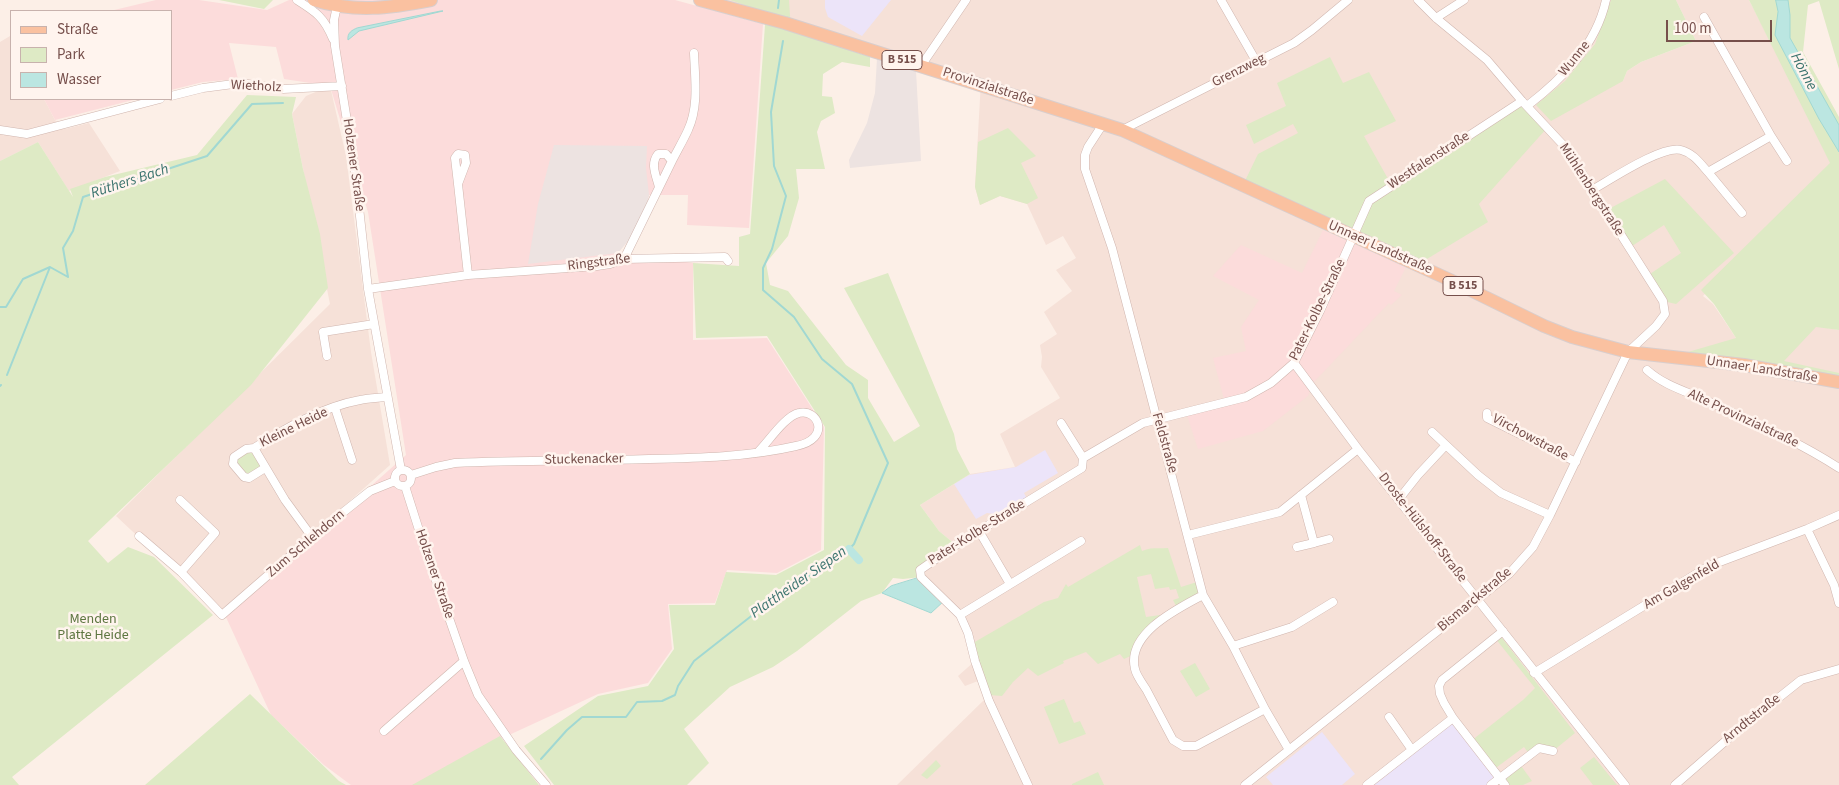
<!DOCTYPE html>
<html>
<head>
<meta charset="utf-8">
<style>
	body { margin:0 }
	#map { position:relative; width:1839px; height:785px; overflow:hidden; background:#fcefe7; font-family:"Source Sans 3",sans-serif }
	canvas { display:block }
	.legend { position:absolute; left:10px; top:10px; width:162px; height:90px; box-sizing:border-box; background:#fff4ee; border:1px solid #c8b2ad; margin:0; padding:6px 9px; list-style:none; font-size:15px; color:#764f4b }
	.legend li { display:flex; align-items:center; gap:10px; height:25px }
	.legend b { width:25px; border:1px solid #c8b2ad }
	.scale { position:absolute; left:1666px; top:20px; width:106px; height:22px; box-sizing:border-box; border:2px solid #764f4b; border-top:0; padding-left:6px; font-size:15px; line-height:18px; white-space:nowrap; color:#764f4b; -webkit-text-stroke:4px #fff4ee; paint-order:stroke }
</style>
</head>
<body>
<div id="map">
<canvas width="1839" height="785"></canvas>
<ul class="legend">
<li><b style="height:6px;background:#fac1a0"></b>Straße</li>
<li><b style="height:14px;background:#deeac5"></b>Park</li>
<li><b style="height:14px;background:#bbe6e1"></b>Wasser</li>
</ul>
<div class="scale">100 m</div>
</div>
<script>
const ctx = document.querySelector('canvas').getContext('2d');
ctx.lineJoin = 'round';
function paint(path, color) { ctx.fillStyle = color; ctx.fill(path, 'evenodd'); }
function strokePath(path, color, width, dash) { ctx.strokeStyle = color; ctx.lineWidth = width; ctx.lineCap = dash ? 'butt' : 'round'; ctx.setLineDash(dash || []); ctx.stroke(path); }
function label(font, color, halo, rows, align = 'center') {
  ctx.font = font + ' "Source Sans 3",sans-serif'; ctx.lineWidth = 5; ctx.setLineDash([]); ctx.textBaseline = 'middle'; ctx.strokeStyle = halo; ctx.fillStyle = color; for (const [text, x, y, turn = 0] of rows) {
    ctx.save(); ctx.translate(x, y); ctx.rotate((+turn || 0) * Math.PI / 180); ctx.textAlign = isNaN(turn) ? turn : align; if (halo) ctx.strokeText(text, 0, 0); ctx.fillText(text, 0, 0); ctx.restore();
  }
}
paint(new Path2D(`
	M700 0H1611L1610 5 1623 81 1627 71 1641 62 1696 41 1676 0H1749L1833 163 1703 296 1713 304 1736 338 1816 326 1839 330V785H897L984 700 978 681 965 686 958 676 975 661 966 618 920 570 956 545 939 531 920 505 970 474 1015 467 1000 434 1060 398 1041 367 1042 357 1040 345 1057 334 1044 312 1072 291 1056 270 1076 258 1063 236 1046 245 1027 204 1000 196 980 205 975 187 981 81Z
	M10 36 11 99H44L55 120 65 129 89 123 120 171 69 191 38 142 0 161V42Z
	M330 86 346 156 371 352 390 465 222 615 116 516 330 304 292 114 306 96Z`), '#f6e1d8');
paint(new Path2D(`
	M156 0H199L267 10 289 0H675L763 24 749 228 687 225 688 195H649L645 211 629 240 618 252 693 263V340L767 338 824 427 821 550 777 573 727 570 715 603 668 604 672 649 648 683 598 694 483 747 415 785H351L324 765 271 715 225 615 406 455 368 212 330 86 284 79 276 47 229 43 238 79 203 82 171 90V11H110Z
	M44 99H137L55 120Z
	M1323 230 1406 267 1394 291 1402 295 1391 305 1389 303 1313 383 1308 396 1263 431 1198 449 1185 409 1224 399 1213 358 1246 351 1241 327 1259 300 1213 276 1241 245 1302 273Z`), '#fcdcdb');
paint(new Path2D(`
	M877 58 916 71 921 161 850 168 849 160 867 123 875 93Z
	M554 145 647 146 646 168 649 195 645 211 629 240 618 253 528 264 538 204Z`), '#ede3e1');
paint(new Path2D(`
	M825 0H891L862 36 828 17 825 8Z
	M1045 450 1058 473 1024 493 1028 501 1006 516 987 513 976 519 954 484 969 475 1016 467Z
	M1453 718 1499 778 1491 785H1367Z
	M1322 732 1355 774 1342 785H1273L1266 777Z`), '#ece4f9');
paint(new Path2D(`
	M219 0H273L264 9Z
	M730 0H789L791 31 870 57V67L842 62 823 74 822 96 832 97 835 113 821 121 817 132 825 169H796L799 198 788 236 766 263 770 285 788 291 846 365 868 380V398L894 442 920 426 844 288 888 273 954 434 957 449 970 474 920 505 939 531 956 545 920 570 921 577 903 579 893 578 882 593 861 601 797 651 773 667 730 687 684 729 709 763 687 785H554L524 746 598 696 648 686 674 649 669 605H715L726 572 776 575 824 550 825 427 767 336 696 338 693 263 739 266V237L750 234 765 25 768 13Z
	M1611 0H1676L1696 41 1641 62 1627 71 1623 81 1551 121 1536 105 1565 81 1595 44Z
	M1749 0H1839V69L1819 1 1808 5 1803 52 1839 117V330L1816 327 1784 361 1839 373V378L1688 352 1736 338 1714 304 1701 290 1830 163Z
	M1330 57 1343 83 1369 72 1396 121 1364 136 1392 186 1522 101 1547 128 1479 204 1488 222 1417 265 1243 185 1258 154 1298 133 1293 124 1254 144 1246 125 1286 106 1277 83Z
	M247 95 296 97 292 114 303 169 320 234 328 288 251 385 88 541 108 563 128 547 154 557 213 615 12 777 19 785H0V161L38 142 73 197 70 189 105 177 197 155Z
	M1008 128 1036 156 1021 163 1038 198 1027 204 1000 196 980 205 975 187 978 142Z
	M1665 179 1734 253 1676 304 1663 301 1647 276 1681 253 1664 225 1629 248 1605 211Z
	M254 448 265 468 244 477 234 457Z
	M1140 545 1142 551C1151 547 1158 549 1168 548L1181 587 1200 581 1203 595 1177 608 1173 600 1179 598 1176 589 1170 590 1169 587 1155 589 1151 574 1137 577 1146 617 1160 615 1161 620 1135 654 1124 659 1120 654 1098 664 1086 652 1063 661 1064 663 1038 676 1028 668 1013 682 1002 696 989 695 973 643 1044 602 1058 598 1066 584 1068 587Z
	M1499 634 1575 733 1553 751 1539 748 1530 755 1524 747 1493 770 1471 741 1523 700 1535 688 1495 638Z
	M1195 663 1210 689 1196 697 1180 671Z
	M250 694 339 781 346 785H145Z
	M1064 699 1074 723 1080 721 1086 734 1059 744 1044 707Z
	M500 736 539 785H412Z
	M1594 757 1617 785H1593L1580 768Z
	M936 760 941 766 927 779 921 775Z
	M1519 763 1532 781 1523 785H1491Z
	M1098 772 1104 785H1072V784Z`), '#deeac5');
const water = new Path2D(`
	M1776 0H1788L1790 15V38L1839 125V152L1819 119 1775 35 1778 12Z
	M441 11H443L359 31 348 40C347 33 352 30 357 28Z
	M921 577 945 600 931 613 882 593 891 586Z`);
paint(water, '#bbe6e1');
strokePath(water, '#a1d8d2', 1);
strokePath(new Path2D(`
	M778 8 779 0
	M0 307H6L23 279 50 267
	M7 375 50 267 68 277 63 248 73 231 83 197 207 156 252 104 283 103
	M0 386 1 385
	M541 759 567 730 582 717H626L637 702 662 701 675 695 678 686 694 661 787 588 841 558 854 544 888 463 852 384 822 359 794 317 763 290V268L772 249 786 196 774 166 771 112 783 41`), '#a1d8d2', 2);
strokePath(new Path2D(`
	M849 549 859 560`), '#bbe6e1', 8);
const minor = new Path2D(`
	M297 0C316 12 324 17 333 39
	M1221 0 1256 61
	M337 6 334 20 335 46 355 171 368 289 401 470
	M1436 18 1464 0
	M921 66 966 0
	M171 96 203 88 241 83 283 89 342 86
	M1527 106C1562 79 1596 46 1606 0
	M1103 124 1088 147 1085 155V169L1112 248 1203 595 1233 646 1265 709 1289 750
	M0 130 27 134 160 99
	M1122 130 1294 43 1312 30 1348 0
	M1771 136 1787 161
	M672 161C677 151 683 141 688 130 699 106 695 79 694 53
	M1708 172 1742 213
	M458 184 455 158 458 154 465 155 466 163 458 184 468 275
	M1592 190C1610 180 1662 145 1681 150 1693 153 1700 163 1708 172L1771 136 1704 17
	M624 259 672 161 666 154H658C650 164 656 175 659 187
	M368 289 468 275 597 266 610 264 624 259 725 257 728 261
	M327 356 323 332 374 324
	M1294 363 1358 449 1625 785
	M1647 370C1666 387 1689 392 1712 403 1755 423 1799 442 1839 468
	M335 408 352 460
	M1487 413V418L1576 462
	M1061 423 1083 458
	M1432 432 1478 475 1501 493 1550 515
	M254 448 246 449 234 457 233 464 244 477 249 478 265 468
	M395 478a8 8 0 1 1 16 0a8 8 0 1 1-16 0Z
	M411 475 436 467 455 463C520 460 584 461 649 459 698 458 748 457 796 446 832 439 818 408 799 413 785 416 769 441 758 452
	M405 486 425 549 464 661 478 695 516 750 546 785
	M1399 499 1418 475 1446 445
	M180 500 215 533 181 572
	M1807 529 1834 585 1839 603
	M979 531 1010 584
	M1188 535 1280 512 1358 449
	M139 536 181 572 222 615 312 537 370 491 395 481
	M312 537 285 500 254 448C286 428 322 407 360 400 369 398 378 398 387 397
	M1314 543 1329 539
	M1297 547 1314 543 1301 495
	M1203 595C1179 608 1126 633 1135 669 1136 675 1142 683 1146 689 1155 706 1164 723 1173 740L1183 746H1196L1265 709
	M960 615 1081 541
	M1503 631 1442 680 1439 686 1440 694 1444 703 1453 718 1505 785
	M1233 646 1292 627 1333 602
	M1534 673 1709 566 1807 529 1839 515
	M1389 717 1412 750
	M384 731 464 661
	M1028 785 989 701 975 661 968 633 960 615 921 577 920 570 956 545 1082 468 1083 458 1143 423 1246 397 1271 383 1294 363 1320 311 1369 201 1522 101
	M1245 785 1509 574 1533 547 1550 515 1628 352 1656 326 1665 314 1663 301 1566 148 1522 101 1487 60 1436 18 1418 0
	M1367 785 1453 718
	M1491 785 1539 748 1553 751
	M1675 785 1737 731 1801 680 1839 669`);
const primary = new Path2D(`
	M314 0C356 13 389 8 431 0
	M700 0 785 23 1122 130 1450 280 1544 326 1572 337 1628 352 1744 365 1839 382`);
strokePath(minor, '#d0b6af', 9);
strokePath(primary, '#d9cecd', 14);
strokePath(minor, '#fff', 8);
strokePath(primary, '#fac1a0', 12);
for (const [x, y, w] of [
	[902,60,40],
	[1463,286,40]
]) { const box = new Path2D(); box.roundRect(x - w / 2, y - 9.5, w, 19, 4); ctx.fillStyle = '#fff4ee'; ctx.fill(box); strokePath(box, '#764f4b', 1); }
label('bold 12px', '#764f4b', null, [
	["B 515",902,60],
	["B 515",1463,286]
]);
label('14px', '#764f4b', '#fff4ee', [
	["Wunne",1575,59,-51],
	["Grenzweg",1239,71,-27],
	["Wietholz",256,87,3],
	["Provinzialstraße",988,87,18],
	["Westfalenstraße",1429,161,-33],
	["Holzener Straße",353,165,82],
	["Mühlenbergstraße",1591,190,57],
	["Unnaer Landstraße",1380,248,24],
	["Ringstraße",599,263,-7],
	["Pater-Kolbe-Straße",1318,310,-64],
	["Unnaer Landstraße",1762,370,9],
	["Alte Provinzialstraße",1743,419,25],
	["Kleine Heide",294,428,-26],
	["Virchowstraße",1530,438,28],
	["Feldstraße",1164,443,74],
	["Stuckenacker",584,460,-1],
	["Droste-Hülshoff-Straße",1422,528,52],
	["Pater-Kolbe-Straße",977,533,-32],
	["Zum Schlehdorn",306,544,-40],
	["Holzener Straße",434,574,71],
	["Am Galgenfeld",1682,585,-30],
	["Bismarckstraße",1475,600,-40],
	["Arndtstraße",1752,719,-39]
]);
label('14px', '#5e7641', '#fff4ee', [
	["Menden",93,620],
	["Platte Heide",93,636]
]);
label('italic 15px', '#3c746f', '#fff4ee', [
	["Hönne",1803,72,62],
	["Rüthers Bach",130,182,-18],
	["Plattheider Siepen",799,583,-35]
]);
</script>
</body>
</html>
